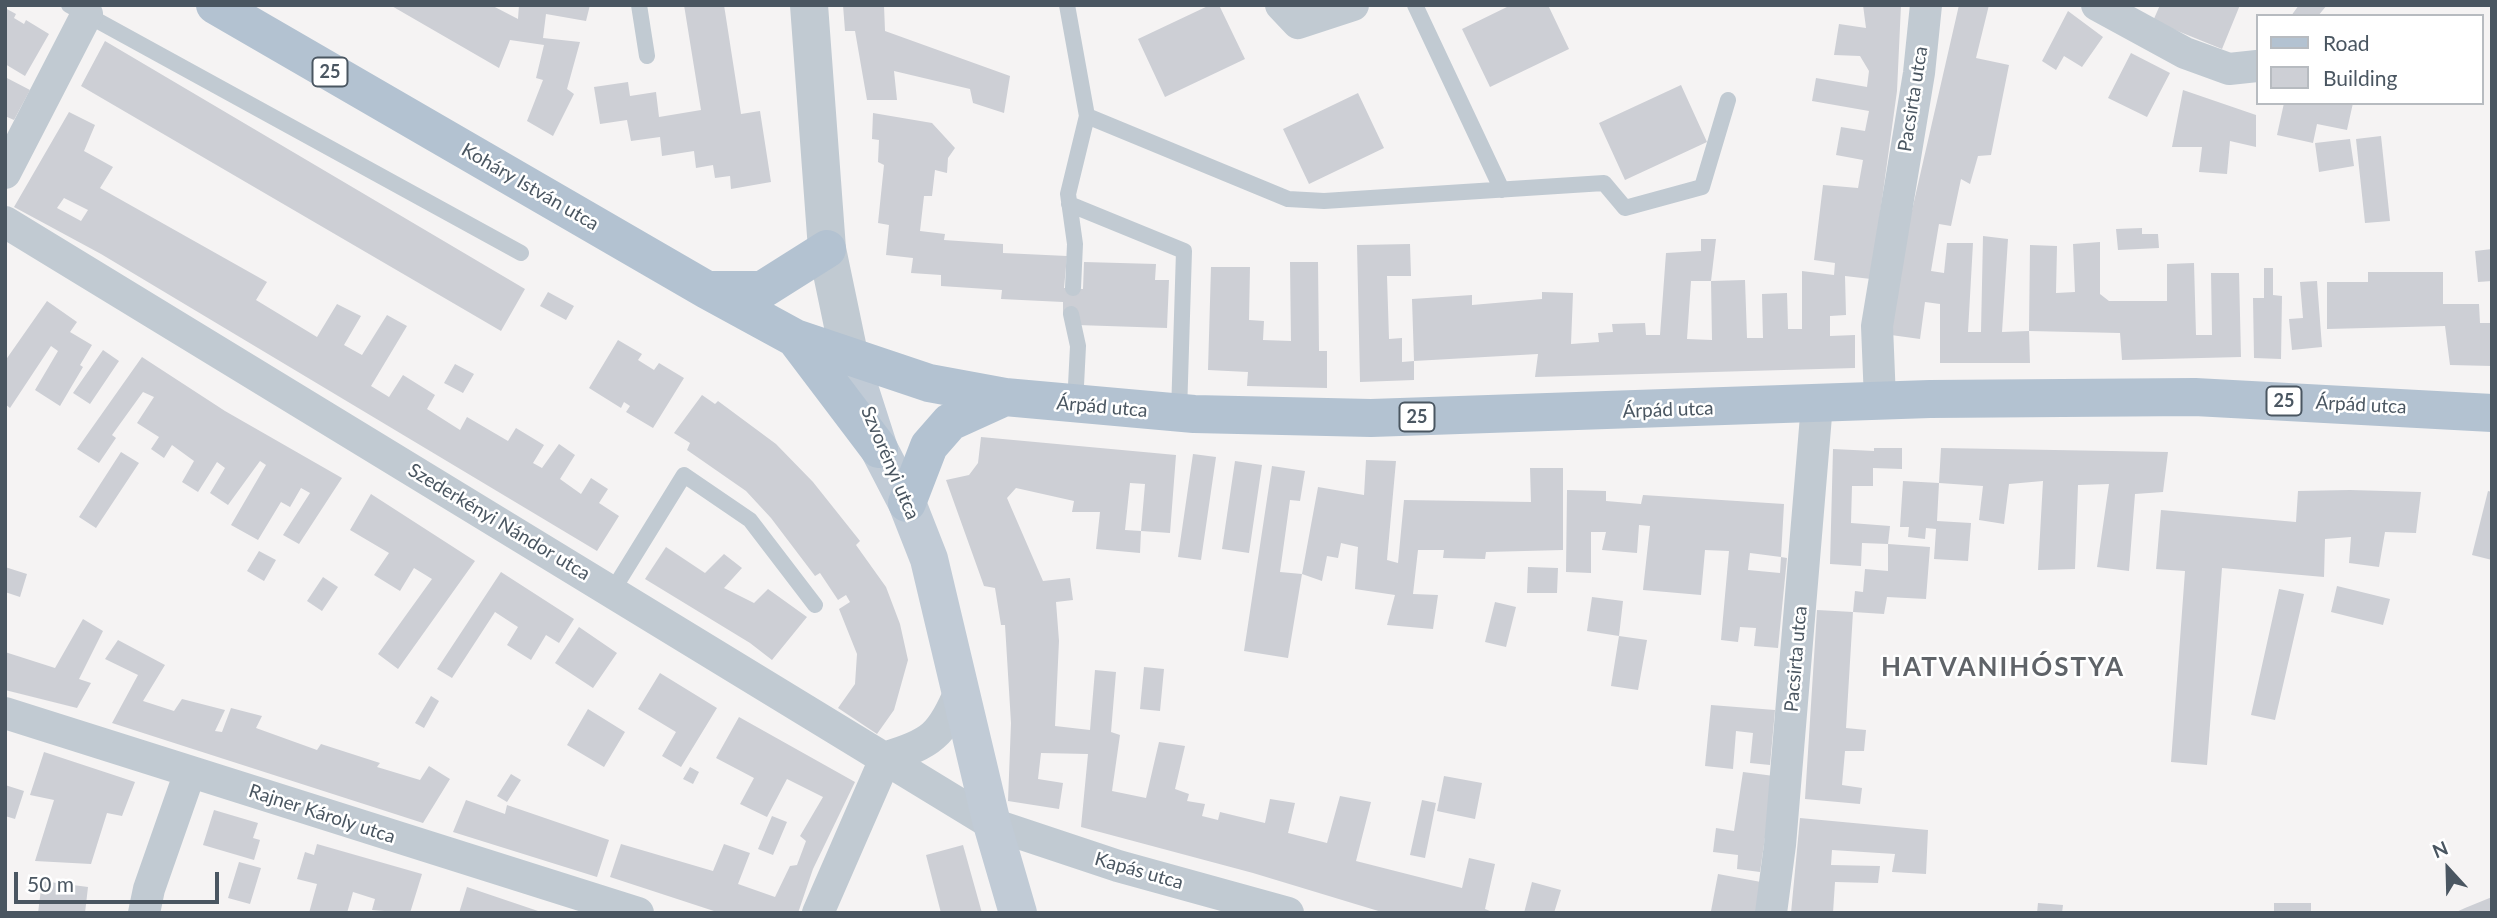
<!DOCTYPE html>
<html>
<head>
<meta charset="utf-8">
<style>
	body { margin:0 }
	#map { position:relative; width:2497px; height:918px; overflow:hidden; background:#f5f3f3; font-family:Lato,sans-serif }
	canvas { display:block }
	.frame { position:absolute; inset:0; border:7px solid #4a5661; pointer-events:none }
	.legend { position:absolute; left:2256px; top:14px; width:228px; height:91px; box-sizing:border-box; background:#fff; border:2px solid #b7bbc0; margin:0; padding:9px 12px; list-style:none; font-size:21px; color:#4a5661 }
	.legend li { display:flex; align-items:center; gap:14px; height:35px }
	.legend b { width:35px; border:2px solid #b7bbc0 }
	.north { position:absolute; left:2413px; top:834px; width:70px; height:70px; -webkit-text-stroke:5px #fff; paint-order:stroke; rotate:338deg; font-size:19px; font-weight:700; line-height:28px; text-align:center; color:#4a5661 }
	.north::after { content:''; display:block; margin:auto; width:24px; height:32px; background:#4a5661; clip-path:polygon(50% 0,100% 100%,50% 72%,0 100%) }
	.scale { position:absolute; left:14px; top:872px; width:205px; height:32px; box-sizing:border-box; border:4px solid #4a5661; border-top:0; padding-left:9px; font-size:21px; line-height:24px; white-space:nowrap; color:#4a5661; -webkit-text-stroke:5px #fff; paint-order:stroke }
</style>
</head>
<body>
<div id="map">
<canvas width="2497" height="918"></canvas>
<div class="frame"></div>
<ul class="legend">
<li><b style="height:9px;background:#b3c2d1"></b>Road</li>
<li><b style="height:19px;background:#cdcfd5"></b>Building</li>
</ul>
<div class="north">N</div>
<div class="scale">50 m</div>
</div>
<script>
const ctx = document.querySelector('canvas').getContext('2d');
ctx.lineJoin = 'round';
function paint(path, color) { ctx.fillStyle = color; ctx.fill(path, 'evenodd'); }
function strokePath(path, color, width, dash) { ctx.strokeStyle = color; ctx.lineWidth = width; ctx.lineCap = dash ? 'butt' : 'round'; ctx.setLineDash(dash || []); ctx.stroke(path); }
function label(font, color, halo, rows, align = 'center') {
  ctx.font = font + ' Lato,sans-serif'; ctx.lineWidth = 5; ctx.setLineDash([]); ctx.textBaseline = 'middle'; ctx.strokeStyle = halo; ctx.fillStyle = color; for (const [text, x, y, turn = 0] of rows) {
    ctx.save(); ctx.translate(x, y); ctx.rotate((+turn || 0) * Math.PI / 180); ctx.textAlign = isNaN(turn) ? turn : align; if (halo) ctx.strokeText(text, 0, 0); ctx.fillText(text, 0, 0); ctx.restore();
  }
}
paint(new Path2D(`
	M390 5H491L518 19 519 5H590L586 21 546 14 543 38 580 42 567 89 574 94 553 136 527 121 543 80 536 78 544 45 510 40 499 68Z
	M684 5H724L741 114 760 111 771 182 731 189 730 176 715 178 713 165 696 168 694 151 662 156 660 137 631 141 627 120 600 124 594 87 628 82 630 96 656 92 659 117 701 110Z
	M843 5H884L885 31 1010 76 1004 113 973 103 970 89 894 71 897 100H867L855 31H845Z
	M1210 5H1219L1245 59 1165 97 1138 39Z
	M1511 5H1548L1569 49 1490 87 1462 29Z
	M1863 5H1901L1897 91 1871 279 1845 276 1846 315 1830 316V336L1855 335V368L1535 377 1538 354 1414 361 1412 299 1472 295V305L1542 299V292L1573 293 1571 344 1599 342 1598 333 1613 332 1612 324 1645 323 1646 335H1660L1666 253 1701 251V239H1716L1711 281 1745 280 1747 338H1763L1762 294 1787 293 1788 329H1802V271L1834 275 1835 263 1814 260 1823 185 1858 188 1863 160 1836 155 1841 127 1865 131 1869 111 1812 101 1816 78 1867 87 1869 71 1860 56 1834 55 1839 24 1866 28ZM1691 281H1711L1712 340 1687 339Z
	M1959 5H1989L1976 58 2009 65 1991 155 1978 156 1970 184 1961 179 1951 226 1939 224 1931 271 1944 273 1947 243H1973L1968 332H1981L1983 236 2008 239 2002 332 2029 331 2030 245 2057 246 2056 293 2075 292 2073 244 2100 242V294L2109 301H2167V264L2194 263 2196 335H2212L2211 273H2239L2241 357 2122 360 2120 333 2029 331 2030 363H1940V304L1925 302 1920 339 1891 335 1910 219Z
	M2160 5H2240L2222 49 2153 21Z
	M2299 5H2327L2318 16H2291Z
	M5 8 16 14 14 18 24 24 26 20 49 34 25 76 5 64Z
	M2068 11 2103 37 2082 67 2064 56 2056 70 2042 61Z
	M105 41 525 289 501 331 81 86Z
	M2131 53 2170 73 2147 117 2108 98Z
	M5 77 30 90 14 120 5 116Z
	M1681 85 1707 142 1625 180 1599 123Z
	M2183 90 2256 115V147L2230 141 2227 174 2199 172 2202 147H2172Z
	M1358 93 1384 148 1309 184 1283 129Z
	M2284 103H2353L2347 130 2317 124 2313 143 2277 135Z
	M69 112 95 125 84 151 113 167 100 188 267 282 256 300 317 337 337 304 361 316 344 345 362 355 387 315 407 326 371 386 389 397 403 375 435 395 427 409 460 430 467 417 508 441 516 428 544 445 533 463 542 468 559 444 575 455 560 479 581 494 591 478 608 489 599 503 619 516 597 551 101 254 14 207ZM64 198 88 210 81 221 57 208Z
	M873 113 932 123 955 148 948 158 947 173 935 170 932 196H924L920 231 945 234 944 240 1003 244V253L1067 256 1064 288 1083 289 1084 262 1156 264 1155 280H1169L1167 328 1077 325 1078 314H1063V302L1001 299 1002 290 941 286V275L911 273 913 258 886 255 889 225 878 223 884 165 878 162 879 140 872 139Z
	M2381 136 2390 221 2365 223 2356 139Z
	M2350 139 2354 166 2319 172 2315 143Z
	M2142 228V234H2158L2159 248 2118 250 2116 229Z
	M1410 244 1411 276H1387L1389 339 1402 338V362L1414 361V380L1360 382 1357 245Z
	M2492 249V281L2478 282 2475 251Z
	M1290 262H1318L1319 351H1327V388L1247 386 1248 372 1208 370 1211 267H1250L1249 320 1264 321 1263 340 1291 341Z
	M2264 268H2273V295L2282 296 2281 359 2254 358 2253 298H2264Z
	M2368 272H2443V304H2479L2480 323H2492V366L2450 365 2445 326 2327 329V282H2368Z
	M2317 281 2322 347 2292 350 2289 319 2303 318 2300 282Z
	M548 292 574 306 566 320 540 306Z
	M47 301 77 322 70 332 92 345 80 365 83 367 60 406 35 390 58 351 51 346 10 408 5 404V361Z
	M618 340 642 354 638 360 654 370 659 363 684 378 653 428 626 412 630 406 624 402 621 408 589 388Z
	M103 350 119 361 90 404 73 393Z
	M142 357 225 411 342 478 299 544 283 535 310 493 301 488 290 507 281 502 258 540 231 525 266 465 260 461 228 505 210 493 225 468 217 462 198 492 182 482 194 461 172 445 164 458 151 449 159 437 137 423 154 397 143 392 112 435 116 438 99 463 77 449Z
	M455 364 474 374 463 393 444 383Z
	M702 395 715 404 718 401 776 444 813 482 860 541 856 545 886 587 900 624 908 660 894 710 877 734 838 708 855 684 857 654 839 609 850 602 846 595 838 600 820 573 815 576 771 518 746 491 687 450 690 443 674 433Z
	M981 437 1176 455 1170 533 1141 531 1145 484 1130 483 1125 530 1141 531 1140 553 1096 549 1100 512H1072L1074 501 1016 488 1007 498 1043 581 1070 578 1073 600 1056 602 1059 641 1055 726 1090 730 1095 670 1116 672 1111 732 1120 735 1112 791 1146 798 1159 742 1185 746 1175 789 1189 794 1187 801 1205 804 1202 816 1218 820 1220 812 1265 823 1270 799 1295 803 1288 833 1327 843 1340 796 1371 802 1356 861 1462 888 1469 858 1495 864 1485 909 1495 913H1385L1253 873 1081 827 1088 754 1041 753 1038 779 1063 783 1059 809 1008 801 1011 723 1005 625H1001L995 588 984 586 946 480 969 475 978 463Z
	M1874 448H1902V469L1873 468V486H1852L1851 523 1890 526 1888 544 1862 543 1861 566 1830 564 1833 449 1874 451Z
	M1941 448 2168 452 2163 492 2135 494 2129 571 2097 567 2109 484 2078 485 2075 569 2038 570 2043 481 2009 484 2004 524 1979 520 1983 486 1939 483Z
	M121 452 139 463 96 528 79 517Z
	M1193 454 1216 457 1201 560 1178 557Z
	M1366 460 1396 461 1387 560 1398 563 1404 500 1531 502 1530 468H1563V550L1486 552 1485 559 1443 558 1444 550H1418L1413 594 1438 595 1433 629 1387 625 1395 595 1355 589 1358 547 1341 543 1338 558 1327 556 1322 581 1302 574 1318 487 1364 495Z
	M1235 461 1262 465 1249 553 1222 549Z
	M1272 466 1305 471 1300 501 1290 500 1280 572 1302 574 1288 658 1244 651Z
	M1903 481 1939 483 1937 521 1971 523 1968 561 1934 559 1936 529 1926 528 1925 539 1908 537 1909 527H1900Z
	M1567 490 1606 491V501L1641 504 1643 495 1784 504 1781 557 1750 553 1748 570 1780 573 1781 557 1787 558 1778 648 1754 646 1756 628 1740 627 1738 642 1721 640 1729 551 1705 550 1701 595 1643 590 1650 526 1639 525 1637 553 1602 550 1606 532H1591V573L1566 572Z
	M2350 490 2421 492 2416 533 2385 532 2379 567 2349 563 2351 537 2325 539 2324 577 2222 568 2207 765 2171 762 2185 571 2156 569 2161 510 2296 522 2298 491Z
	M2488 491 2492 492V560L2472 555Z
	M371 494 475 561 398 669 378 654 432 579 414 568 400 591 374 575 389 553 350 530Z
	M1888 544 1930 547 1926 599 1887 597 1884 614 1853 612 1855 591 1863 592 1865 569 1888 571Z
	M666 547 705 573 724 554 742 568 724 588 754 603 768 589 807 617 772 660 750 643 645 579Z
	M259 551 276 560 264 581 247 571Z
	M5 567 27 574 20 597 5 592Z
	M1528 567 1558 568 1557 593H1527Z
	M501 572 574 619 559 643 546 635 531 660 507 645 518 627 495 612 452 678 437 669Z
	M323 577 338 587 322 611 307 601Z
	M2337 586 2390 599 2383 625 2331 612Z
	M2279 589 2304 594 2275 720 2251 715Z
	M1592 597 1623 601 1619 636 1587 631Z
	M1495 602 1516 607 1506 647 1485 642Z
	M1817 610 1853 612 1846 728 1866 730 1864 751H1845L1842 785 1862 788 1860 804 1805 799Z
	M83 619 103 631 79 679 91 683 77 708 5 690V652L55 668Z
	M579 627 617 653 593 688 555 663Z
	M1619 636 1647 640 1638 690 1611 686Z
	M118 640 165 665 143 701 174 711 182 699 225 710 215 731 222 732 231 708 262 716 256 728 317 750 321 744 380 763 377 767 420 780 429 766 450 779 423 823 112 723 138 675 105 659Z
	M1144 667 1164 669 1160 711 1140 709Z
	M660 673 717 708 681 767 662 756 676 732 638 709Z
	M431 696 439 701 424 728 415 723Z
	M1711 705 1775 710 1770 765 1750 763 1753 733 1736 731 1733 769 1705 766Z
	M588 709 625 732 604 767 567 745Z
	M739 717 855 782 813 869 798 913H720L610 877 621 844 713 871 724 844 750 853 738 884 775 897 790 866 797 865 806 841 800 836 823 797 787 779 767 817 740 804 754 778 716 758Z
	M44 752 135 782 122 816 107 813 91 864 35 861 54 800 30 795Z
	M690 767 699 772 693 784 683 779Z
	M1743 772 1774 776 1760 872 1737 869 1738 855 1713 852 1716 828 1734 831Z
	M511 774 521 780 507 802 497 796Z
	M1444 776 1482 783 1475 819 1437 811Z
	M5 785 24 791 15 819 5 816Z
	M466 800 505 814 507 805 609 840 597 877 453 832Z
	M1422 800 1436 803 1425 858 1410 855Z
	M214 810 258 823 253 838 260 840 254 860 203 845Z
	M772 816 787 822 773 855 758 849Z
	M1800 818 1928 830 1926 874 1892 872 1895 854 1832 850 1831 865 1880 866 1878 883 1835 882 1833 913H1791Z
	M317 844 422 874 410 913 372 910 375 899 353 892 347 913H309L317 884 297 879 305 852 314 855Z
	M963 845 982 913H941L926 855Z
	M239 862 261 868 250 904 228 898Z
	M1718 874 1761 882 1756 913 1711 911Z
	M42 881 88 887 85 913H38Z
	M1532 882 1561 890 1554 913H1524Z
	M467 887 541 912V913H459Z
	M2492 897V913H2454L2465 908Z
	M2038 903 2063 905 2062 913H2037Z
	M2274 903H2311V913H2274Z`), '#cdcfd5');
strokePath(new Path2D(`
	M69 5 521 253
	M639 5 647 56
	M1067 5 1087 116 1288 199 1324 201 1604 183 1625 208 1702 187 1728 100
	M1415 5 1502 190
	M1069 204 1184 251 1179 413
	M1073 288 1075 244 1068 194 1087 116
	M1071 314 1078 346 1075 405
	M613 590 684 475 750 520 815 605`), '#c1cad2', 16);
strokePath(new Path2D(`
	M1281 5 1298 23 1353 5
	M2097 5 2185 53 2229 69 2257 66
	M5 173 87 14
	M5 222 992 824 1118 866 1288 913
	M1880 400 1877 326 1919 73 1926 5
	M5 713 638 913
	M886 757C931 744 942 735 960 691
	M144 913 149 889 190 772
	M818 913 886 757
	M1771 913 1780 845 1817 404`), '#c1cad2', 32);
strokePath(new Path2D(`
	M809 5 827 249 850 359`), '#c1cad2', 38);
strokePath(new Path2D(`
	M850 359 879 449 907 503 929 559 992 824 1018 913`), '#c1cbd6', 38);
strokePath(new Path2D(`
	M215 5 707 290 795 338 929 383 1005 397 1194 414 1371 418 1930 399 2195 397 2492 413
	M711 290H762L827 249
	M795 338 879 449
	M907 503 929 446 950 422 1005 397`), '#b3c2d1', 38);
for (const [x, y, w] of [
	[330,72,35],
	[2284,401,35],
	[1417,417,35]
]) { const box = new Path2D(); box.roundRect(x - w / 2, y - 14.5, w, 29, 5); ctx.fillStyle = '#fff'; ctx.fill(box); strokePath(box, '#4a5661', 2); }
label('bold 18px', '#4a5661', null, [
	["25",330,72],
	["25",2284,401],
	["25",1417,417]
]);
label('19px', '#4a5661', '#fff', [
	["Pacsirta utca",1913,99,-81],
	["Koháry István utca",530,187,30],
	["Árpád utca",2361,405,3],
	["Árpád utca",1102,407,5],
	["Árpád utca",1668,410,-2],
	["Szvorényi utca",890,463,67],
	["Szederkényi Nándor utca",499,522,31],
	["Pacsirta utca",1796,659,-85],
	["Rajner Károly utca",322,814,18],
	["Kapás utca",1139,871,16]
]);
ctx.letterSpacing = '2px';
label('bold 26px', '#5f6368', '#fff', [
	["HATVANIHÓSTYA",2003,668]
]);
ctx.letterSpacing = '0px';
</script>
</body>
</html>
